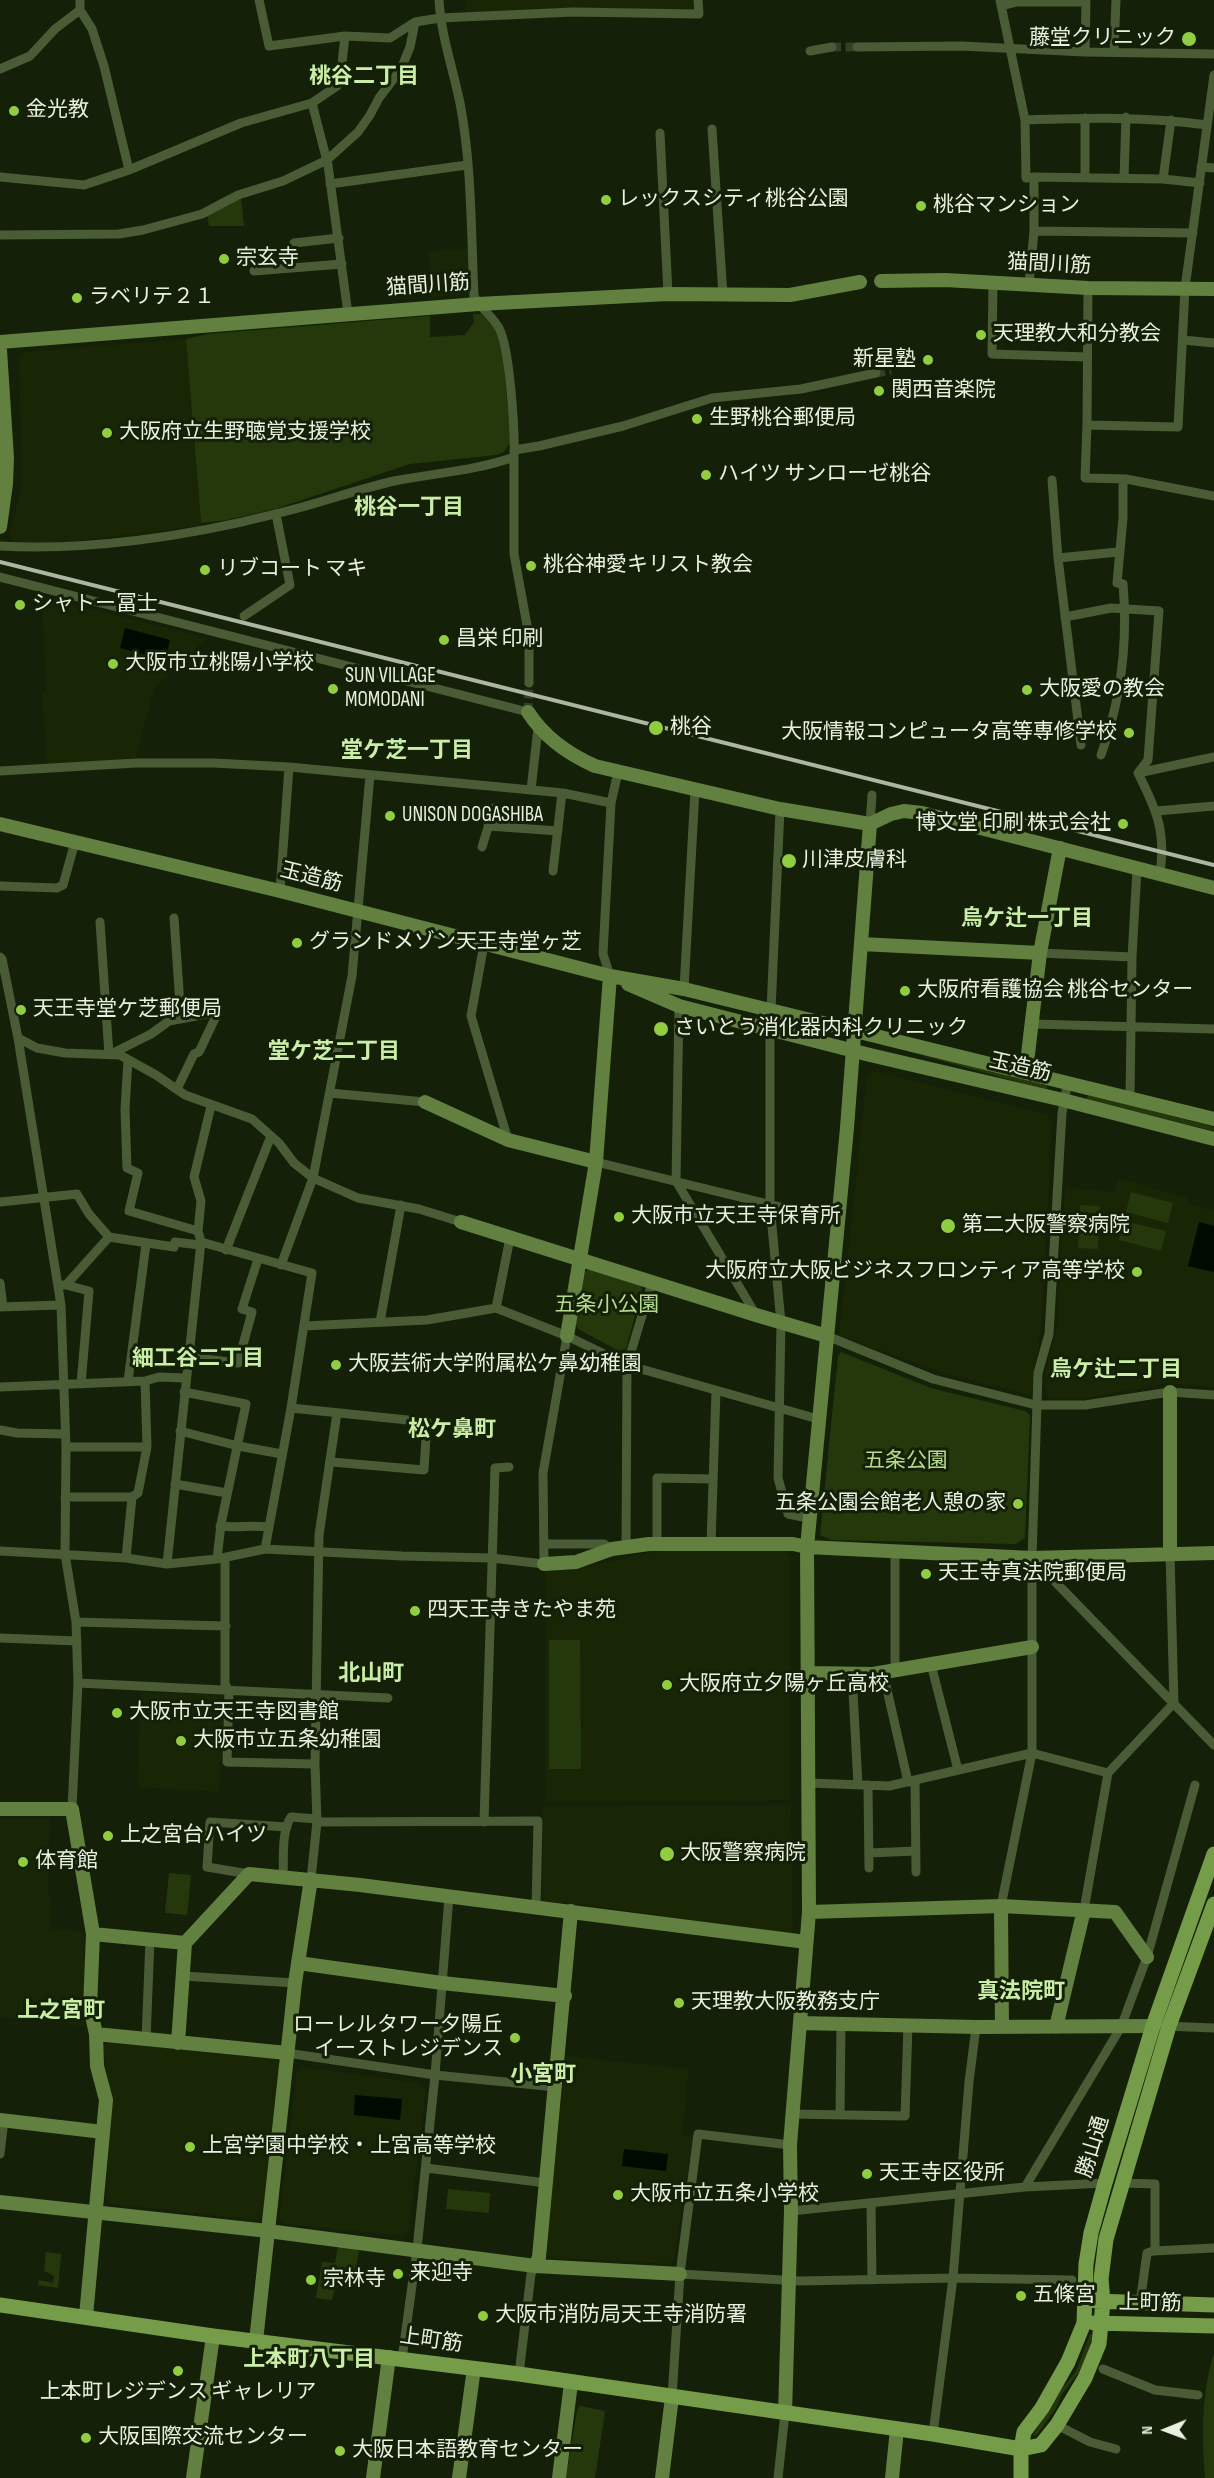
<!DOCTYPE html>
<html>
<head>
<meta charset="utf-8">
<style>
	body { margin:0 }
	#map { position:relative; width:1214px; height:2478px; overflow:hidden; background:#142007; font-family:"Sofia Sans Condensed",sans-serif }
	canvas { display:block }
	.north { position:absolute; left:1136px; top:2400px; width:60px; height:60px; -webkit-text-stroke:4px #142007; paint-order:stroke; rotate:269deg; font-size:16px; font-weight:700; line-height:24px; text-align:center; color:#e8f0e0 }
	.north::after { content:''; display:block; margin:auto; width:21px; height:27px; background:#e8f0e0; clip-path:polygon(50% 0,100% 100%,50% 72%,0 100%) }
</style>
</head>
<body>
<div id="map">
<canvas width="1214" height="2478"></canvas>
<div class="north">N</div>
</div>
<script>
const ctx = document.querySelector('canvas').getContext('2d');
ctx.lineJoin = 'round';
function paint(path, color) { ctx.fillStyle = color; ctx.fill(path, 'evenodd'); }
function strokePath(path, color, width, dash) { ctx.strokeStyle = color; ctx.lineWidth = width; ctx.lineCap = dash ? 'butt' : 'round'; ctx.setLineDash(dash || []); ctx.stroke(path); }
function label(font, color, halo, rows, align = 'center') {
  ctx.font = font + ' "Sofia Sans Condensed","Noto Sans JP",sans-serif'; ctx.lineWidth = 6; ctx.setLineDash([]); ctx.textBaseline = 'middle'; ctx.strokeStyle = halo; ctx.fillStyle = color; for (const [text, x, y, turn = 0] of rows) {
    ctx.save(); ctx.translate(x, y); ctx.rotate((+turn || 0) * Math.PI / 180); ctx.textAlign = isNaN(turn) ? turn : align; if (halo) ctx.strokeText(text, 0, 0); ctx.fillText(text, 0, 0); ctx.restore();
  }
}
paint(new Path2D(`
	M466 0H694L695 11 573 8 466 13Z
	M469 248 473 294 432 297 428 252Z
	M186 339 201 526 60 543H14L9 536 22 486 19 357 24 352Z
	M42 597 207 638 154 689 136 758H121V762L47 765 42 692 46 691Z
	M877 1071 1047 1115 1052 1123 1041 1330 1031 1395 948 1374 839 1336 867 1075Z
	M1118 1178 1188 1198 1187 1204 1214 1211V1387L1166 1383 1085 1398H1050L1046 1393 1045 1372 1056 1334 1065 1187 1114 1192Z
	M785 1549 790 1557V1800L545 1802 546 1569 570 1570 664 1550Z
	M140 1692 225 1695 219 1792 138 1787Z
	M791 1805 793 1932 789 1934 587 1905 542 1901 543 1806Z
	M0 1818H50L48 1895 51 1896 50 1929 84 1932V2026L0 2017Z
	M107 2042 275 2059 280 2065 264 2215 258 2220 110 2204 106 2199 111 2096 103 2048Z
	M565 2056 689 2069 682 2136 693 2137 674 2260 669 2264 552 2258 546 2252Z
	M301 2067 420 2083 426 2090 409 2231 404 2236 286 2224 279 2219 297 2071Z`), '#182606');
paint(new Path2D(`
	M241 198 244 226H209L207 214Z
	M473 314H481L496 330 503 358 511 441 504 452 496 455 410 464 278 508 227 520 201 523 186 339 207 334 430 316V337L465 335 474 322Z
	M882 1043 1047 1085V1089C991 1076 937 1058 881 1045Z
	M1088 1095 1214 1127V1131L1086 1099Z
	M1131 1192 1173 1203 1168 1223 1126 1212Z
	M1080 1205 1100 1206 1098 1249 1078 1248Z
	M1124 1221 1166 1231 1161 1251 1119 1240Z
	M589 1269 641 1286 642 1290 626 1349 619 1351 578 1329 575 1323 584 1273Z
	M841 1352 931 1388 1025 1411 1030 1415 1025 1538 1016 1544 831 1540 820 1535 838 1356Z
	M549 1640H580L581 1769H549Z
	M169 1873 191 1875 187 1915 165 1913Z
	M448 2189 490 2193 489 2213 446 2209Z
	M338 2246 359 2249 353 2289 335 2287 332 2300 316 2298 322 2262 335 2263Z
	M46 2252 61 2254 58 2288 38 2285 39 2280 53 2283 54 2276 44 2271Z
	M1090 2334 1093 2336 1087 2356 1078 2374 1062 2394 1056 2408 1037 2435H1033L1059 2392 1076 2371Z
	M1214 2353V2478H1205C1202 2437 1201 2393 1214 2353Z
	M580 2406 605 2411 595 2478H566L577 2410Z`), '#25380c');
paint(new Path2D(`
	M125 628 170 640 165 660 120 648Z
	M1199 1222 1214 1226V1272L1188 1266Z
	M355 2095 402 2099 400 2120 354 2115Z
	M624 2149 668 2154 666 2171 622 2166Z`), '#010a00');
strokePath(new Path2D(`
	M832 47H857
	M876 373 891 370
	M528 712 529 683`), '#343f28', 9, [9, 4.5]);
strokePath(new Path2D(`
	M80 0V10L92 29 104 66 129 170
	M259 0 269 46 345 36 390 38 415 22 440 18 573 12 699 14 698 0
	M439 0C441 35 453 69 460 103 472 166 471 232 474 296 480 308 492 316 499 328 510 349 515 431 514 457
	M1000 0 1025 120 1026 178 1034 177V231L1029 284
	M1068 0V2H1086L1085 52
	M1001 6 1017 2H1068
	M857 47 961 46 1085 52 1214 54
	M810 51 832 47
	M1114 51 1116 0
	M0 69 30 56 55 29 80 10
	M1214 75 1185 288 1178 427 1087 425 1085 478 1126 479 1214 496
	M312 103 328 165 348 314
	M1085 118V178
	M1025 120C1086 118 1146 116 1207 125
	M712 129 723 295
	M660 133 668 294
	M1201 167 1214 168
	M0 177 84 185 129 170 241 123 312 103 337 86 341 72 345 36
	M1034 177 1163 179 1200 183
	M1124 178 1126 117
	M1163 179 1171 120
	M330 184 467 165
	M1034 231 1193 233
	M0 235 119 234 143 230 202 214 238 195 283 181 327 160 358 132 370 115 379 98 401 69 410 47 415 22
	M294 243 339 238
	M254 271 342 264
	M993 283 992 354 1087 357
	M1183 340 1214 343
	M1087 425 1088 288
	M514 450 539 446 623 426 712 398 801 389 876 373
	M1052 480 1058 558 1081 745
	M0 546C88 551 190 536 275 514 315 505 354 490 394 481 434 473 475 471 514 457V554L529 636V683
	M1058 558 1118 552
	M0 577 528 712
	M244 616 290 585 276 514
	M1065 617 1111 608 1159 611 1148 760 1138 773
	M1101 755C1121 700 1128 642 1123 584L1117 583 1123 518V479
	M0 771 136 763H214L289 767 563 793 611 803
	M1138 773C1157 811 1166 831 1160 874
	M1138 773 1214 757
	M531 790 538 728
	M1157 811 1214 806
	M870 824 872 795
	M488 826 558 831
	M482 847 494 808
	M553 871 562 793
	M0 886 57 888 63 885 75 842
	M280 891 289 767
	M174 918 181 1019
	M100 922 109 1055 151 1034 169 1021 218 1012 199 1052 194 1054 177 1089
	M484 944 471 1016 508 1140
	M1040 953 1132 957
	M0 957 2 959 18 1038 61 1305 66 1447 65 1554 76 1622 78 1683 72 1809
	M610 976 603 954 611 803 618 772
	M684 989 695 790
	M679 1006 676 1181 756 1315
	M771 1010 780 809
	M1033 1024 1214 1029
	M770 1030V1205L781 1323 778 1478 788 1514 808 1518
	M18 1038 37 1048 65 1053 120 1055 156 1075 185 1095 252 1119 279 1143 294 1163 313 1178 358 1198 419 1209 461 1222
	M128 1060 125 1109 127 1168 138 1173 129 1211 198 1231
	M330 1093 425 1102
	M1130 1097 1132 957 1137 869
	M596 1162 838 1221
	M0 1202 77 1194 89 1214 109 1237 174 1247 175 1242 200 1245
	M201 1242 312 1273 291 1408 265 1549
	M226 1250 271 1136
	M281 1265 313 1178 352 976 370 775
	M0 1283 3 1307
	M61 1285H66L109 1237
	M66 1285 89 1291 81 1384
	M0 1307 61 1305
	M496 1308 510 1238
	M380 1322 401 1205
	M304 1326 427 1320 496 1308 567 1336 627 1365 818 1419
	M827 1336 933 1379 1036 1405H1085L1170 1392 1214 1395
	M188 1357 238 1363 252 1312 242 1309 258 1259
	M128 1381 146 1244
	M0 1387 145 1381 159 1377 185 1378
	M184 1392 246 1404 221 1524 217 1559
	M291 1408 427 1422 424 1470 332 1462
	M0 1430 17 1433 65 1434
	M180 1431 238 1446 282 1454
	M66 1447H147
	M175 1484 227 1493
	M65 1497H132
	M220 1526C236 1528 252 1525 268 1527
	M544 1544H604L612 1549
	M657 1544V1478L713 1479
	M711 1544 716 1391
	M626 1547 627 1365 652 1283
	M0 1551 126 1558 167 1564 217 1559 265 1549 402 1556 491 1558 544 1564 543 1473 567 1336
	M895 1552V1670
	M126 1558 132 1497 138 1493 147 1447 145 1381
	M225 1558V1684L229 1691 227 1762 315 1764
	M1032 1558 1214 1745
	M167 1564 201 1242 198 1231 201 1201 194 1177 211 1106
	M76 1622 226 1626
	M0 1638 77 1641
	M931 1664 958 1770
	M883 1672 908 1782
	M852 1673 858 1785
	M78 1683 388 1698
	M915 1780 916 1872
	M809 1783 889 1786 1032 1753 1108 1773
	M868 1785 869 1868
	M317 1822 538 1821 536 1907
	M484 1822 495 1468 509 1467
	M869 1853 916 1851
	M249 1874 207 1867 210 1822 287 1827
	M283 1876C284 1859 281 1832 291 1817L317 1819
	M311 1879 317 1822 315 1764 319 1535 337 1413
	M1001 1906 1032 1753V1558L1038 1373 1049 1334 1062 1113 1068 1081
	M1084 1910 1108 1773 1174 1703 1170 1554
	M183 1976 295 1983
	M1164 2026 1214 2028
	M146 2039 150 1940
	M287 2053 435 2075 556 2087
	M791 2114 905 2116 908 2025
	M840 2115 841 2024
	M0 2154 4 2120
	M426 2168 546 2183
	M1122 2183 1155 2184V2251
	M1025 2187 1121 2027 1147 1957 1195 1785
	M871 2203 872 2280
	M791 2211 1025 2187 1105 2183
	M680 2274 800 2281 954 2278 1072 2280
	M1140 2303 1147 2253 1153 2251 1214 2248
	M402 2359 417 2249 435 2075 449 1896
	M1103 2369 1155 2390 1198 2395
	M519 2374 531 2274 535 2266
	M672 2397 680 2274 698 2134 790 2145
	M1057 2425 1090 2442 1116 2449
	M933 2434 953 2278 969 2082 976 2027
	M778 2478 785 2413`), '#495c35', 9);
strokePath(new Path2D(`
	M881 281 945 280 1088 288 1214 289
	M0 342 478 304 668 294 790 295 860 282
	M0 350 7 458 6 484 0 527
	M528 712C544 737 568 754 595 766L780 809 870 824 891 814 904 811 922 813 1214 888
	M0 824 280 891 610 976 684 989 1214 1119
	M861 944 1040 953
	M628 984 679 1006 870 1055 1063 1100 1214 1139
	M1026 1071 1040 953 1060 848
	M425 1102 508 1140 596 1162
	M461 1222 756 1315 827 1336
	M567 1336 596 1162 610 976
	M1170 1554V1392
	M544 1564 576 1562 612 1549 649 1544H793L807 1547 1032 1558 1214 1553
	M809 1673 873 1674 1032 1647
	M0 1809H72L93 1934 90 2007 96 2034 97 2066 106 2100 86 2316
	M1001 1906 1002 2027
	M809 1912 1001 1906 1115 1912 1147 1957
	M93 1934 185 1943 249 1874 360 1885 806 1942
	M298 1963 442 1983 565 1996
	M800 2023 976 2027 1153 2026
	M1056 2027 1084 1910
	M96 2034 287 2053
	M178 2043 185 1943
	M0 2120 103 2132
	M0 2202 268 2231 535 2266 680 2274
	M535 2266 539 2257 571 1911
	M256 2341 295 1983 311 1879
	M785 2413 791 2211 790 2145 809 1912 807 1547 847 1128 870 824
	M193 2478 213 2336
	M373 2478 389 2357
	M459 2478 474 2368
	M559 2478 571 2383
	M662 2478 672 2397
	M892 2478 897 2429`), '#628040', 14);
strokePath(new Path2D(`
	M1095 2301 1214 2305
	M0 2305 213 2336 519 2374 933 2434 1021 2449 1041 2445 1057 2425 1085 2378 1099 2344 1103 2302 1101 2279 1106 2239 1169 2026 1214 1904
	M1094 2323 1214 2326
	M1021 2478V2449L1024 2432 1042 2408 1068 2362 1084 2323 1086 2264 1091 2233 1105 2183 1153 2026 1214 1854`), '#759c48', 15);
strokePath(new Path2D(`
	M0 562 1214 865`), '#adb6a3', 4);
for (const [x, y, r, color] of [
	[1189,39,8,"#91cd40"],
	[14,111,6,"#91cd40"],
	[606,200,6,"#91cd40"],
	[921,206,6,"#91cd40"],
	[224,259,6,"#91cd40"],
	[77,298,6,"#91cd40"],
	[981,335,6,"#91cd40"],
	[928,360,6,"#91cd40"],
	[879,391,6,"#91cd40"],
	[697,419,6,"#91cd40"],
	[107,433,6,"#91cd40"],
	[706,475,6,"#91cd40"],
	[531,566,6,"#91cd40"],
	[205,570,6,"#91cd40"],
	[20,605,6,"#91cd40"],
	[444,640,6,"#91cd40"],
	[113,664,6,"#91cd40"],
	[333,689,6,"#91cd40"],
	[1027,690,6,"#91cd40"],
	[656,728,8,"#91cd40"],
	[1129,733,6,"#91cd40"],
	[390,816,6,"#91cd40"],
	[1123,824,6,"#91cd40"],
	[789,861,8,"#91cd40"],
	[297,943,6,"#91cd40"],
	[905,991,6,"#91cd40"],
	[21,1010,6,"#91cd40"],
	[661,1029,8,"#91cd40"],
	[619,1217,6,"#91cd40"],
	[948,1226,8,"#91cd40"],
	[1137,1272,6,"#91cd40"],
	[336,1365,6,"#91cd40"],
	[1018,1504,6,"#91cd40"],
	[926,1574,6,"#91cd40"],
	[415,1611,6,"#91cd40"],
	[667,1685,6,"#91cd40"],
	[117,1713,6,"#91cd40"],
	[181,1741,6,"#91cd40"],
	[108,1836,6,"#91cd40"],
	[667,1854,8,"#91cd40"],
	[23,1862,6,"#91cd40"],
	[679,2003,6,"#91cd40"],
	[515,2038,6,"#91cd40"],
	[190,2147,6,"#91cd40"],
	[867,2174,6,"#91cd40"],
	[618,2195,6,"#91cd40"],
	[398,2274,6,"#91cd40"],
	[311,2280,6,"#91cd40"],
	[1021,2296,6,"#91cd40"],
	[483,2316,6,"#91cd40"],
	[178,2371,6,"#91cd40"],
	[86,2438,6,"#91cd40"],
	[340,2451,6,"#91cd40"]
]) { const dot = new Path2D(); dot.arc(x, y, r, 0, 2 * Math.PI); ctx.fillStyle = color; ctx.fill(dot); strokePath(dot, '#142007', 2); }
label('21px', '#e8f0e0', '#142007', [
	["藤堂クリニック",1176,39,"right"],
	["金光教",26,111],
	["レックスシティ桃谷公園",618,200],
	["桃谷マンション",933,206],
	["宗玄寺",236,259],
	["ラベリテ２１",89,298],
	["天理教大和分教会",993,335],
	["新星塾",916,360,"right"],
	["関西音楽院",891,391],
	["生野桃谷郵便局",709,419],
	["大阪府立生野聴覚支援学校",119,433],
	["ハイツ サンローゼ桃谷",718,475],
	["桃谷神愛キリスト教会",543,566],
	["リブコート マキ",217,570],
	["シャトー冨士",32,605],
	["昌栄 印刷",456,640],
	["大阪市立桃陽小学校",125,664],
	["SUN VILLAGE",345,677],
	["MOMODANI",345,701],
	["大阪愛の教会",1039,690],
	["桃谷",670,728],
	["大阪情報コンピュータ高等専修学校",1117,733,"right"],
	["UNISON DOGASHIBA",402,816],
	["博文堂 印刷 株式会社",1111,824,"right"],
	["川津皮膚科",802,861],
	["グランドメゾン天王寺堂ヶ芝",309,943],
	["大阪府看護協会 桃谷センター",917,991],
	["天王寺堂ケ芝郵便局",33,1010],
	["さいとう消化器内科クリニック",674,1029],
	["大阪市立天王寺保育所",631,1217],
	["第二大阪警察病院",962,1226],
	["大阪府立大阪ビジネスフロンティア高等学校",1125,1272,"right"],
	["大阪芸術大学附属松ケ鼻幼稚園",348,1365],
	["五条公園会館老人憩の家",1006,1504,"right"],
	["天王寺真法院郵便局",938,1574],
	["四天王寺きたやま苑",427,1611],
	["大阪府立夕陽ヶ丘高校",679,1685],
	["大阪市立天王寺図書館",129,1713],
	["大阪市立五条幼稚園",193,1741],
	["上之宮台ハイツ",120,1836],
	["大阪警察病院",680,1854],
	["体育館",35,1862],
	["天理教大阪教務支庁",691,2003],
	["ローレルタワー夕陽丘",503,2026,"right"],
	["イーストレジデンス",503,2050,"right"],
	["上宮学園中学校・上宮高等学校",202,2147],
	["天王寺区役所",879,2174],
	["大阪市立五条小学校",630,2195],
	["来迎寺",410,2274],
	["宗林寺",323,2280],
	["五條宮",1033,2296],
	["大阪市消防局天王寺消防署",495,2316],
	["上本町レジデンス ギャレリア",178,2393,"center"],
	["大阪国際交流センター",98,2438],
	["大阪日本語教育センター",352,2451]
], 'left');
label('21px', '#e8f0e0', '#142007', [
	["猫間川筋",1049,265,3],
	["猫間川筋",428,286,-4],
	["玉造筋",311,878,14],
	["玉造筋",1020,1068,13],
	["勝山通",1094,2147,-73],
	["上町筋",1150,2304,1],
	["上町筋",431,2341,8]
]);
label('21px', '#b5db8c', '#142007', [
	["五条小公園",607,1306],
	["五条公園",906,1462]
]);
label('bold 22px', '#caeea7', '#142007', [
	["桃谷二丁目",364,77],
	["桃谷一丁目",409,508],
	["堂ケ芝一丁目",407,751],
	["烏ケ辻一丁目",1027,919],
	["堂ケ芝二丁目",334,1052],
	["細工谷二丁目",198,1359],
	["烏ケ辻二丁目",1116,1370],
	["松ケ鼻町",452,1430],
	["北山町",371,1674],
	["真法院町",1021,1992],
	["上之宮町",61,2011],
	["小宮町",543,2075],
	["上本町八丁目",309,2360]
]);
</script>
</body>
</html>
